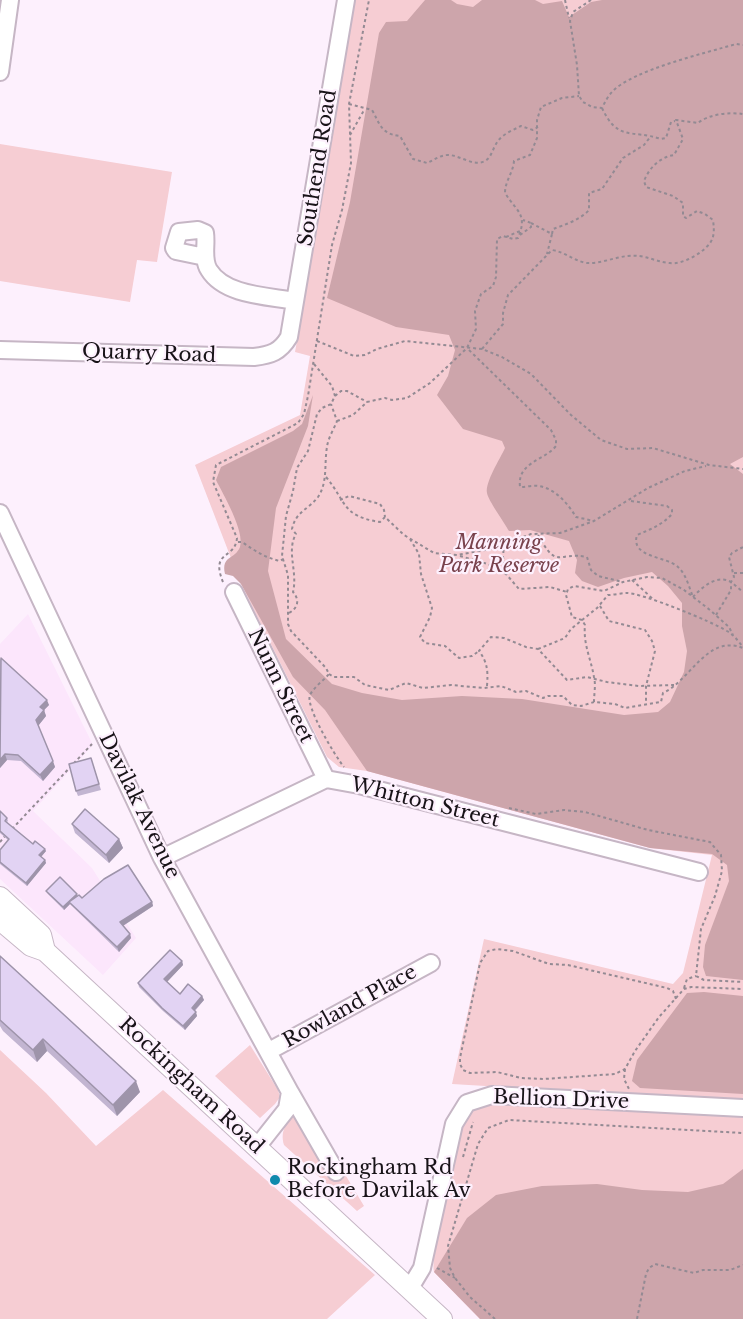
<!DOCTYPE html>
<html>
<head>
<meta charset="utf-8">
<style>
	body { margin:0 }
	canvas { display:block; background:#fdf0fd }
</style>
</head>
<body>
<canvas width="743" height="1319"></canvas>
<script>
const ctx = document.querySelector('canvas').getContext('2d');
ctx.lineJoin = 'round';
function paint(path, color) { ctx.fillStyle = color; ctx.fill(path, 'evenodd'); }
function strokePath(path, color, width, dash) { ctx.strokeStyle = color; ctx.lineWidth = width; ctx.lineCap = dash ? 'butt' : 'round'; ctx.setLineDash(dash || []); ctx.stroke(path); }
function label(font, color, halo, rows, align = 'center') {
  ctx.font = font + ' "Libre Baskerville",serif'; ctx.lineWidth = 4.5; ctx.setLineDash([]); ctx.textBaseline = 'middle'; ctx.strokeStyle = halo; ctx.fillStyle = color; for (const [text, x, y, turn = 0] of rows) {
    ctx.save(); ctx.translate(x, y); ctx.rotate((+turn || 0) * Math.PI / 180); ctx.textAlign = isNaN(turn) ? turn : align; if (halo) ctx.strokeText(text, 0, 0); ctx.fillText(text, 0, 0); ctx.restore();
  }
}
paint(new Path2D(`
	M28 614 93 745 33 811 92 868 136 938 103 975 0 879V644Z`), '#fce6fc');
paint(new Path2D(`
	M353 0H743V1319H480L434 1272C431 1248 453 1137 467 1118 473 1109 480 1105 489 1103L603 1093 452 1084 484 939 673 984 683 973 712 855 650 848 367 771 339 767 327 757 241 584 195 465 300 415 310 356 295 352 312 257Z
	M0 144 172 172 157 262 137 260 130 302 0 281Z
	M250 1045 278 1090 280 1097 275 1104 260 1118 215 1076Z
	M0 1050 46 1093 96 1146 163 1090 375 1275 327 1319H0Z
	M295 1113 343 1171 364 1206 357 1211 284 1145C280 1131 286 1124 295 1113Z`), '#f6cdd3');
paint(new Path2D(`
	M425 0H451L457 4 473 7 482 0H535L543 4 562 1 569 17 591 2 602 0H743V457L730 464 743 474V980L706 976 703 967 705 945 729 881 727 865 712 854 650 848 367 771 325 710 293 677 241 584 233 576 225 574C221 555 235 560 240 547 245 531 223 494 216 480L221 467 293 431 302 424 313 395 308 426 276 508 268 571 286 639 332 684 362 693 402 700 462 696 522 699 624 715 658 712 670 702 684 672 687 651 682 626V603L668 586 652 572 624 578 598 587 582 581 575 573 577 560 569 541 530 530 509 531C504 522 488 500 487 493 485 482 500 459 505 448L502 441 463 429 437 395 448 376 455 350 449 335 396 327 327 298 350 202 379 33 386 22 407 21Z
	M704 992 743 996V1094L640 1088 632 1081 637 1060 687 993Z
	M743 1169V1319H480L434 1272 467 1218 496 1195 542 1186 597 1184 642 1190 688 1192 723 1184Z`), '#cda5ab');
const minor = new Path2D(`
	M0 72 10 0
	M205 257 176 251 174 248 179 232 198 230 205 233C207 245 202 259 209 270 225 296 269 296 295 301
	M0 350 254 357C271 355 280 352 289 337L346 0
	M0 513 162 858 290 1092 287 1109 257 1147
	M234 592 326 779
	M162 858 326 779 359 785 699 872
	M269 1051 431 963
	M290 1092 336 1172
	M410 1288 422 1268 454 1124 467 1103 492 1095 743 1108`);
const major = new Path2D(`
	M0 897 41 935 45 951
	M0 920 31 946 45 951 442 1319`);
strokePath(minor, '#c6b6c5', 20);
strokePath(major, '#c6b6c5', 22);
strokePath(new Path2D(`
	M565 0 569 18
	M591 0 573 12 570 21 577 65 579 96 583 102 592 107 602 108C605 102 608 96 612 92 632 70 706 53 736 44L743 45
	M349 104 372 110C380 124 381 134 400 136L413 159 427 163C434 160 440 155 448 155 460 155 473 167 485 161 492 157 493 147 498 141 503 134 513 130 521 126L533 130 538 127
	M602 108C618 142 631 129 661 139L666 138 671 122 675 121
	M350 135 363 112 366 110
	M531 223 552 234 547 254
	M552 234 553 229C564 225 580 220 589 210V193L602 189 623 158 644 145 651 136
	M520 235 531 227V223L523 220
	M506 237 520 231
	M317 341 354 356 365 355 377 349 405 341 482 349 502 357 531 374 571 415 601 440 627 449 653 448 709 465 743 469
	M482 349 503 324V313L508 295 552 250C565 252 574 261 587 263 600 264 615 257 628 256 645 254 655 262 670 263 682 265 703 253 710 243 715 236 714 228 713 220L705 214 697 211 686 218 683 216V203L673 196 646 187 644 181C649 168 660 157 674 155L683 139 676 120 698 123C709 114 729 112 743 114
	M469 350 551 430 556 440V446C544 461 517 462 520 487 526 487 533 485 539 486 556 489 568 504 576 517L594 521
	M314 364 332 386 335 396 331 404 322 408 317 414 308 451 297 468 293 491 286 516 282 556 288 575V624L291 631 326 668 329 674C323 681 314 687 310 695 305 706 335 756 344 767
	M335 396 341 391H347L367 402
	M337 421 353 415 367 402 385 398 392 400 407 398 430 383 467 348 476 329 475 311 481 294 493 286 496 277 497 239 503 236 513 239 518 238C528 214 517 212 505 193 505 181 513 173 514 161L530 155 537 138V120L541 107 562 98 579 96
	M326 477C347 502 341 516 380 522L385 517 404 535 434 553 457 555 490 549 531 534 560 533 594 521 648 488 685 471 706 466
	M340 500 349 496 380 504 384 510 385 517
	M631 501 667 506 672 510V514C662 525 651 529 637 535 630 558 667 556 678 567 686 574 689 587 693 597
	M538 535C558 571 557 551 587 557L591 570 598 576 623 582
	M410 539 419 554 421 574 432 608 430 617 420 637 425 643 445 646 459 658 472 656 479 651
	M238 542H242C255 551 266 558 280 561L283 559
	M504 544 503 557 506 574
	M460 556 488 564 506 574 519 589 550 587 567 592
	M734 573H743
	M632 580 654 600
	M223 582C210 550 235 560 237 538L213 482 216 465 298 423 304 414 308 396 332 245 342 210 351 163 349 104 369 0
	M693 597C702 587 717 574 731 582 735 585 739 589 743 592
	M600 606 609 621 645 630 652 641 655 651 646 686V704
	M289 613C298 608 300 600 293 592 298 572 286 551 296 534L292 529C296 511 308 510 318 497 328 482 324 464 327 447 328 438 334 429 337 421L331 404
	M716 615 731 590V582L734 577 729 557 732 553 743 547
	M538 649 565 638 571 629 597 608 608 595C614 595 621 593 627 593 642 593 713 622 727 631 734 635 738 641 743 647
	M329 674 334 677H354L365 685 389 690 406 683 423 688 451 685 484 688 501 686 516 692 526 691 543 698 548 696H563L572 705 581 706 594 702 615 704 625 708 661 702 663 693C691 680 707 634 743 648
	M487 686C488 672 488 663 479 651L491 637 504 638 526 647 538 649 567 680 587 677 607 682 639 686 674 685
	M594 702C594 694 596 685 594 677 591 659 583 644 585 625L582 620 572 617 566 595 568 589 574 586 604 591 623 582 647 577 662 578 684 590 710 610 729 627 733 635
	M509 808 536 814 564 810 585 812 648 830 710 842 721 855 722 871 715 896 701 929 696 976 704 980 743 982
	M12 829 92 744
	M0 842 6 835
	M684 988 687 979 696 976
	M676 999 673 991 667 988 568 965 549 964 513 951 497 949 488 951 480 963 460 1058V1064L463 1070 470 1073 497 1072 521 1078 544 1079 615 1074 625 1069 635 1051 659 1017 684 989 691 987 743 989
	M625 1069 624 1079 629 1089
	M463 1157 473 1122
	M437 1268 455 1278
	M495 1319 470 1297 455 1278 450 1268 448 1246 478 1144 488 1128 509 1120 743 1133
	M637 1319 646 1274 649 1268 655 1264 694 1273 703 1270H730L743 1265`), '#938a93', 2, [3, 3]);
strokePath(minor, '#fff', 16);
strokePath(major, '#fff', 20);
paint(new Path2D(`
	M0 659 49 705 44 710 46 716 38 726 55 767 43 781 21 761 7 760 0 768Z
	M91 758 101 790 78 796 76 791Z
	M0 811 7 818 8 821 7 822 33 844 46 851 41 857 45 860 46 863 27 886 0 864V850L8 840 0 833Z
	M72 824 119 839 123 848 109 863 75 833Z
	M46 891 78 896 82 898 152 902 153 906 123 926 130 934 131 938 119 952 70 904 64 910 48 894Z
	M0 956 140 1092 117 1116 47 1051 37 1062 3 1031 0 1026Z
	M182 961 183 965 167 982 180 994 202 996 204 1000 195 1011 197 1016 185 1030 163 1011 139 987 138 983Z`), '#c2b5d1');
paint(new Path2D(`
	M47 700 49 705 44 710 46 716 38 726 36 720 40 707Z
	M5 754 7 760 0 768V760Z
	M53 761 55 767 43 781 40 775Z
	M119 839 123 848 109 863 106 855Z
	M45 849 46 851 40 858 39 855Z
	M45 860 46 863 27 886 26 883Z
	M77 894 78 897 69 902 70 904 64 910 63 907Z
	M152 902 153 906 121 927 120 922Z
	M130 934 131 938 119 952 117 947Z
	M182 961 183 965 166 983 164 979Z
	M202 996 204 1000 193 1012 192 1008Z
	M196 1012 197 1016 185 1030 183 1026Z
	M43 1039 47 1051 37 1062 33 1050Z
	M136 1081 140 1092 117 1116 113 1105Z`), '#9e94aa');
const building = new Path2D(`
	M1 658 47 700 40 707 44 710 36 720 53 761 40 775 18 755 5 754 0 760Z
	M91 758 99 784 76 791 69 764Z
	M85 809 119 839 106 855 72 824Z
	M0 811 7 818 5 821 33 844 35 841 45 849 39 855 45 860 26 883 0 862V850L9 839 0 831Z
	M128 865 152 902 120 922 130 934 117 947 69 902 79 895 82 898 104 879Z
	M60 877 77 894 63 907 46 891Z
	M170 950 182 961 164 979 180 994 188 984 202 996 192 1008 196 1012 183 1026 162 1008 138 983Z
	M0 956 136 1081 113 1105 43 1039 33 1050 0 1020Z`);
paint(building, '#e2d3f3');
strokePath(building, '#9e94aa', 1.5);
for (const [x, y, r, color] of [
	[275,1180,6,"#108aad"]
]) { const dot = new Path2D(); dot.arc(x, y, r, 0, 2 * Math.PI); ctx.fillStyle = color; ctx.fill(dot); strokePath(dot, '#fdf0fd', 2); }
label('20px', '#181318', '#fdf0fd', [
	["Southend Road",318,168,-81],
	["Quarry Road",149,354,2],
	["Nunn Street",280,686,64],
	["Whitton Street",425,803,14],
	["Davilak Avenue",139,806,64],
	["Rowland Place",350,1007,-29],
	["Rockingham Road",191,1086,43],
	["Bellion Drive",561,1100,2]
]);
label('italic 20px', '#79424d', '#fdf0fd', [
	["Manning",499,543],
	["Park Reserve",499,566]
]);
label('20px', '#181318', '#fdf0fd', [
	["Rockingham Rd",287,1168],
	["Before Davilak Av",287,1191]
], 'left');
</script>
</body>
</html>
